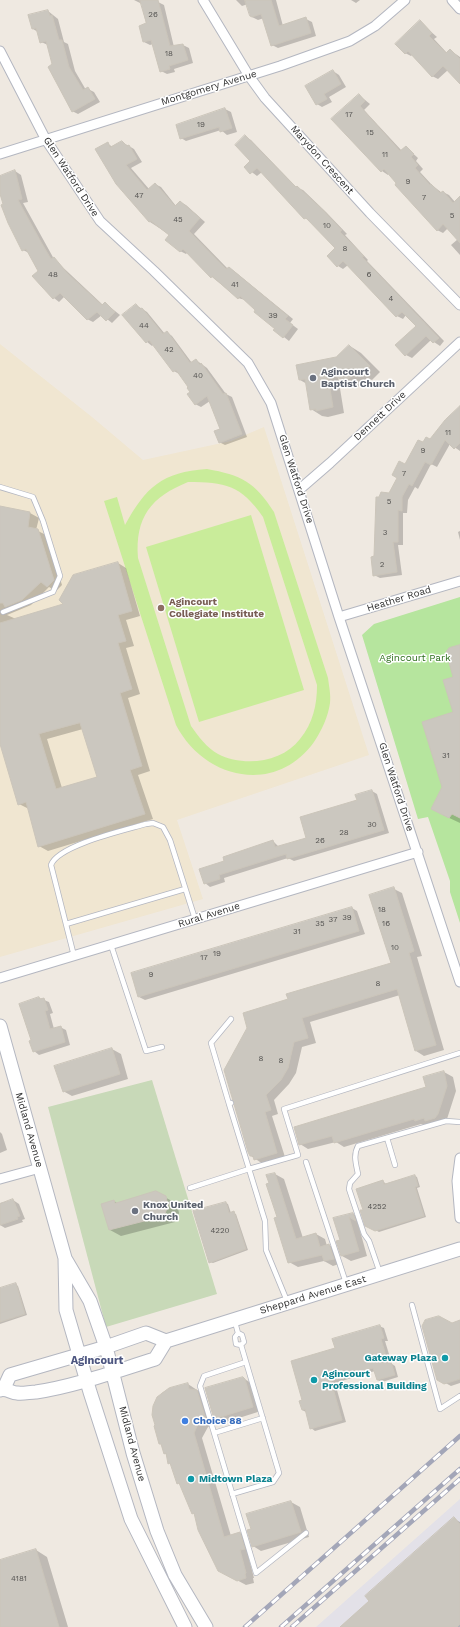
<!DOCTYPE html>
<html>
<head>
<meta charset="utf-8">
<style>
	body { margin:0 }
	canvas { display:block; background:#efe9e1 }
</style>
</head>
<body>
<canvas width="460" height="1627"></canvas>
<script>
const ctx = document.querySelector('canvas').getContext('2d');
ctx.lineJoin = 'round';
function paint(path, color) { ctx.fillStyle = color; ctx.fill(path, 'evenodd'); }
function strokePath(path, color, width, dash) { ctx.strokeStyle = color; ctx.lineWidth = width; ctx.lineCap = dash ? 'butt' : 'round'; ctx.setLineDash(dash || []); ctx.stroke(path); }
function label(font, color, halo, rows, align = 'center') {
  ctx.font = font + ' "Work Sans",sans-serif'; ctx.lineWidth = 3; ctx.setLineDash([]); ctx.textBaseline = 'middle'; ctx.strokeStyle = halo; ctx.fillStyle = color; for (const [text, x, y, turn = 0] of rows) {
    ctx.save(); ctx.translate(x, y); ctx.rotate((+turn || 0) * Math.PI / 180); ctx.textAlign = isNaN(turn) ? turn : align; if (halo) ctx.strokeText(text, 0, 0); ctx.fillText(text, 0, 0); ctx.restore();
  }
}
paint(new Path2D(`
	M460 1499V1627H316Z`), '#e3e1e8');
paint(new Path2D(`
	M0 344 92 417 143 460 231 441 264 427 369 755 177 820 203 899 0 957Z`), '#f0e6d1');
paint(new Path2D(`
	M460 597V923L450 892V881L428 817 418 819 362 635 374 624Z`), '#b6e59e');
paint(new Path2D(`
	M152 1080 217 1294 106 1327 48 1107Z`), '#c8d9b8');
paint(new Path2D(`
	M207 469C241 475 255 482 274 512L328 678C329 686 331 695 330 703 328 717 322 730 314 742 275 796 204 779 176 725L104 501 117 497 125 525C146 487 162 472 207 469ZM188 482C225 482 241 485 263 517L317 685C317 705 313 723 300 739 282 763 243 767 218 754 207 748 198 736 191 726L138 558C135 517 151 497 188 482Z
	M251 515 304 690 199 722 146 547Z`), '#c9ec9a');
paint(new Path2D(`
	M134 0H154L164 5 174 47 183 45 189 48 193 63 174 69 175 72 167 74 161 71 153 44 150 45 144 42 140 26 147 24 142 4Z
	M236 0H276L283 26 306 19 312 22 316 36 278 48 272 45 264 18 258 20 252 17 248 4 242 6Z
	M351 0H360L356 3Z
	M48 11 58 19 64 42 68 44 75 71 86 90 88 89 94 92 100 102 78 114 72 111 59 87 60 86 48 45 41 42 38 32 33 29 29 16Z
	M420 22 437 37 434 39 447 53 450 50 460 57V82L448 70 438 79 432 76 412 55 411 56 405 53Z
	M333 71 339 75 346 87 329 97 332 102 322 107 317 104Z
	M359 95 370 104 364 110 402 151 406 147 418 158 416 161 423 169 420 172 432 185 442 193 443 192 449 195 455 202H460V255L451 245 458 239 448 228 443 233 437 230 389 173 388 175 382 171 333 119Z
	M225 109 231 112 237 132 227 135 221 130 186 141 181 138Z
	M246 137 251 140 297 188 303 190 326 212 347 234 345 235 368 260 367 261 444 341 440 346 431 340 412 358 406 355 417 326 406 315 403 319 397 316 348 265 343 269 338 266 337 248 311 222 305 218 262 172 257 176 245 167 252 161Z
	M122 142 134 149 142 162 131 168 149 189 155 184 161 187 176 206 180 202 186 205 205 222 194 234 228 269 229 268 234 271 293 319 290 323 298 329 289 341 275 330 276 328 245 300 238 298 212 277 188 252 186 254 180 251 170 235 150 222 117 183 108 144 113 147Z
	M15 171 21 175 28 202 23 203 54 259 103 305 105 304 110 307 120 315 112 323 102 315 93 322 87 319 65 296 59 302 54 298 29 253 23 250 0 191V177Z
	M136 305 147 312 165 334 167 332 172 336 192 363 196 360 207 368 226 394 232 397 247 437 225 445 219 442 221 429 210 401 201 407 195 404 190 387 179 374 174 371 154 344 152 346 147 342 124 315Z
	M350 346 361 353 380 372 372 380 367 378 357 388 338 376 344 413 328 417 322 416 311 409 307 384 300 380 337 358Z
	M460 408V451L450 444 437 467 431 464 418 489 415 487 408 500 407 513H403V545H398L402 575 380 578 374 575 375 557 390 494 405 466 423 444 430 440Z
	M0 508 30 513 39 518 36 530 46 535 62 585 56 591 49 587 31 605 7 615 16 619 65 604 118 563 126 568 140 616 126 620 134 646 126 648 140 694 128 698 150 771 138 775 153 819 48 851 39 846 29 809 19 804 0 741ZM83 729 98 777 62 788 47 739Z
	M460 531V540L458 532Z
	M460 643V823L443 815V787L454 712V677L447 655 450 649 460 646Z
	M372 791 377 794 389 833 294 861 288 858 224 878 225 882 210 887 205 883 226 862 273 841 279 847 307 839Z
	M394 889 402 893 422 956 417 957 444 1050 424 1056 416 1051 400 995 310 1022 316 1043 302 1047 296 1073 289 1084 274 1100 278 1114 272 1116 285 1157 263 1164 251 1156 289 1000 392 963Z
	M352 908 357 911 365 934 145 1000 139 997Z
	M39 998 49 1002 53 1013 50 1014 54 1029 60 1027 66 1030 70 1045 39 1055 34 1051 32 1041Z
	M112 1049 121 1054 128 1079 72 1096 63 1091Z
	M444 1072 453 1077 456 1091 447 1119 424 1125 421 1124 344 1147 336 1142 308 1149 300 1144 427 1087Z
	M0 1132 2 1134 7 1150 0 1153Z
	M275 1174 284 1179 303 1238 316 1234 325 1239 327 1246 329 1245 337 1250 342 1263 333 1266 324 1261 298 1267 289 1262 278 1218Z
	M415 1176 417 1177 420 1187 417 1188 426 1217 379 1232 366 1225 383 1181 386 1184Z
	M156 1192 177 1204 179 1213 175 1222 121 1236 110 1230 114 1201 117 1203Z
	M13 1200 19 1204 25 1219 22 1220 23 1222 5 1228 0 1225V1203Z
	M226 1203 228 1204 231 1213 236 1214 248 1250 213 1263 210 1262Z
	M353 1214 361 1219 363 1224 357 1220 367 1256 351 1261 342 1256 341 1241 334 1219Z
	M15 1284 18 1286 27 1315 0 1324V1289Z
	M460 1321V1383L451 1386 438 1379 452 1324Z
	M379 1326 384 1328 388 1341H385L392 1364 395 1366 398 1377 382 1382 377 1380 375 1371 335 1383 346 1422 315 1431 311 1428 306 1412 302 1410 303 1400 336 1349Z
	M243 1378 251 1383 261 1411 223 1423 214 1418Z
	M188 1384 206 1396 214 1425 208 1427 202 1438 231 1536 240 1533 248 1538 253 1553 248 1555 254 1578H253L254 1583 246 1585 218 1570 195 1515 193 1513 181 1485 178 1483 172 1464 169 1463 167 1455 164 1453 162 1445 160 1443 158 1398 163 1392Z
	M291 1502 300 1507 309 1537 261 1551 253 1546 252 1530 248 1515Z
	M454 1519 460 1522V1627H341L370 1601Z
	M36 1550 47 1557 68 1627H0V1561Z`), '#0003');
const building = new Path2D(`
	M140 0H158L170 46 183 44 188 60 169 66 170 69 160 72 151 40 143 42 139 26 146 23Z
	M245 0H271L279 26 306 17 311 33 271 46 261 14 252 17 250 16Z
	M48 10 50 16 52 15 59 40H62L69 67 83 90 88 87 95 99 72 112 48 67 52 64 46 41 40 43 36 28 32 29 28 15Z
	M420 20 432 33 429 36 446 53 450 49 460 59V84L443 66 432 77 408 51 405 54 395 44Z
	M333 70 341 84 324 94 327 99 316 105 305 86Z
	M359 94 365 101 360 106 400 151 406 146 414 154 411 157 418 165 415 168 430 185 431 184 440 193 443 191 453 203 460 196V243L443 224 437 231 395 185 396 183 384 169 381 172 331 119Z
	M225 108 232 128 220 132 219 127 180 139 176 125Z
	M245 135 296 187 297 186 321 208 342 230 340 232 364 256 362 257 439 338 433 343 426 336 405 356 395 345 416 326 402 312 396 317 343 261 337 267 327 256 335 248 306 218 304 219 257 168 250 174 244 167 250 161 235 145Z
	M122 141 127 146 129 145 137 159 126 165 147 190 155 183 175 206 180 201 200 218 189 231 226 269 229 267 288 316 285 319 293 325 283 338 273 330 275 329 254 312 255 310 240 296 238 299 212 276 211 278 183 249 180 252 165 240 169 235 151 221 149 222 116 184 95 149 108 142 110 147Z
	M15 170 22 199 18 200 41 242 51 259 54 257 68 274 102 305 105 302 115 312 106 321 97 312 87 320 60 293 53 299 32 276 38 271 26 249 22 251 8 223 1 205 3 204 0 194V176Z
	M136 304 140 309 142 308 163 334 167 331 190 363 196 359 200 365 201 363 223 394 226 393 242 434 219 443 214 431 220 429 207 396 195 405 187 394 190 392 187 388 188 387 176 370 173 372 149 340 146 343 122 315Z
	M349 345 370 366 360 375 357 371 345 382 327 371 333 407 316 411V409L310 410 305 379 299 380 296 365 336 357Z
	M460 406V443L454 449 445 440 431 465 425 462 412 486 409 484 402 497V511L398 510V542H393L397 572 373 576 371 557 374 556 376 497H379L381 492 389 493 397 478 392 475 399 461 405 464 418 440 423 442 426 437 430 439 445 420Z
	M0 506 30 512 28 527 38 529 54 580 47 587 41 582 22 600 5 607 3 603H0Z
	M118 562 132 611 118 615 126 641 118 643 132 689 120 693 142 766 130 770 145 814 38 847 26 802 18 805 0 744V623L63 604 59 600 73 575ZM80 723 97 777 56 789 39 734Z
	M460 645V818L452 814 449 818 431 809 442 787 422 722 453 712 443 680 453 677 446 652 449 648Z
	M372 790 384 830 287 859 286 854 219 875 220 879 204 884 199 869 224 861 223 857 273 840 275 847 306 838 300 817 357 800 355 795Z
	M394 887 414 951 409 953 436 1045 415 1051 397 989 302 1018 308 1038 294 1042 288 1068 281 1080 266 1095 271 1110 265 1112 277 1153 254 1160 253 1156H250L248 1152 224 1070 247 1028 243 1013 288 999 286 994 391 963 369 895Z
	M352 907 359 931 138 997 131 973Z
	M39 997 40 999 44 998 48 1010 45 1011 50 1029 61 1026 65 1042 33 1052 29 1041 31 1040 19 1004Z
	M112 1048 120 1074 63 1092 54 1066Z
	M444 1071 447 1086 438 1114 435 1118 425 1121 424 1118 415 1121 414 1119 334 1143 332 1136 299 1145 294 1127 426 1087 423 1077Z
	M275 1173 296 1239 316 1233 320 1247 329 1244 334 1259 324 1261 322 1255 288 1263 274 1218 277 1217 266 1184 269 1183 266 1175Z
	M415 1175 418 1186 415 1187 424 1216 375 1231 365 1226 360 1210H363L356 1189 383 1180 384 1184Z
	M156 1191 166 1196 168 1206 164 1216 109 1230 101 1204 114 1200 115 1203Z
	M13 1199 20 1216 17 1217 18 1219 0 1225V1204Z
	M226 1202 229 1213 234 1211 246 1249 209 1263 193 1211Z
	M353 1213 356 1221 349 1217 359 1251 341 1256 336 1241 340 1240 333 1218Z
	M16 1283 25 1314 0 1322V1288Z
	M439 1316 452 1323 460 1320V1379L444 1384 437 1380 422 1326 425 1320Z
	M380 1325 384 1338 381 1339 388 1363 391 1362 395 1375 377 1380 373 1368 331 1381 342 1420 310 1429 305 1409 302 1410 299 1401 302 1400 291 1361 335 1348 332 1339Z
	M243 1377 245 1379 253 1407 214 1419 205 1388Z
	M188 1383 189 1389 197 1390 206 1420 199 1422 194 1433 224 1537 240 1532 245 1549 240 1550 246 1573 245 1574 246 1578 237 1581 218 1571 198 1530 194 1513 192 1514 179 1483 177 1484 170 1463 168 1464 166 1453 164 1454 161 1444H159L154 1426 155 1425 152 1415 153 1406 157 1397 169 1388Z
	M291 1501 301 1532 252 1547 247 1530 251 1529 246 1514Z
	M454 1517 460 1524V1624L457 1627H340L369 1601 365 1596Z
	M36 1549 59 1627H0V1560Z`);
paint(building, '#cbc7bf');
strokePath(building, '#cbc5ba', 1);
const lane = new Path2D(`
	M0 487 33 497 43 521 60 576 53 592 3 612
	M66 924 185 889
	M111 945 146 1051 162 1047
	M74 956 51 865C58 845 126 830 146 824L153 823 163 827 170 840 195 919
	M229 1104 211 1043 231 1019
	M387 1138 395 1165
	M306 1162 346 1283
	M190 1188 249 1169 229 1104 231 1103
	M380 1273 369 1241 364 1234 349 1189 350 1183 358 1174C356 1164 353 1155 358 1146L446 1121 460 1122
	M287 1301 266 1250 265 1221 249 1169 298 1155 284 1109 460 1053
	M412 1305 440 1409 460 1396
	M235 1322 238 1333 242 1335 244 1342 241 1345
	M246 1362 204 1376 200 1386 256 1573 306 1533
	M214 1433 263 1418
	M232 1494 273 1482 279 1473 241 1345 236 1344 235 1337 238 1333`);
const street = new Path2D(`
	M203 0 249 76 265 98 370 213 460 305
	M452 0 460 9
	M0 51 46 140 100 221 154 271 248 363 271 403 339 617 460 982
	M0 154 280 66 350 41 375 26 405 0
	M300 489 330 463 460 342
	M339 617 460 581
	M0 978 418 852
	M460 1158 457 1181 460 1218
	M0 1179 40 1168`);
const secondary = new Path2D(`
	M0 1026 65 1258 66 1310 90 1392 131 1519 185 1627
	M66 1260 90 1301 106 1347 133 1453 157 1531 175 1575 206 1627
	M4 1388 10 1375 106 1347 146 1333 166 1341 460 1249
	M0 1390C7 1388 11 1393 17 1393 23 1394 30 1392 36 1392 76 1386 116 1371 155 1359L166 1341`);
strokePath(lane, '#b4b7c1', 6);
strokePath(street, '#b4b7c1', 11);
strokePath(secondary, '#b4b7c1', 15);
strokePath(lane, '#fff', 4.5);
strokePath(street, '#fff', 9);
strokePath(secondary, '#fff', 13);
const rail = new Path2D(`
	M245 1627 460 1436
	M281 1627 460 1469
	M292 1627 460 1479`);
strokePath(rail, '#a3a6b8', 4.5);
strokePath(rail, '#fff', 3, [9]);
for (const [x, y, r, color] of [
	[313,378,4,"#6b7280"],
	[161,608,4,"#8d6e63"],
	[135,1211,4,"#6b7280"],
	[445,1358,4,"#0f9aa8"],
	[314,1380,4,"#0f9aa8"],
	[185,1421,4,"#3f7fe0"],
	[191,1479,4,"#0f9aa8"]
]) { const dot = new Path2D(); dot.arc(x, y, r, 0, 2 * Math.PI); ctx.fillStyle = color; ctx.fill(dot); strokePath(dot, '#fff', 1.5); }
label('8px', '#555452', null, [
	["26",153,15],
	["18",169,54],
	["17",349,115],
	["19",201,125],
	["15",370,133],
	["11",385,155],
	["9",408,182],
	["47",139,196],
	["7",424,198],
	["5",452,216],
	["45",178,220],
	["10",327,226],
	["8",345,249],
	["48",53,275],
	["6",369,275],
	["41",235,285],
	["4",391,299],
	["39",273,316],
	["44",144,326],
	["42",169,350],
	["40",198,376],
	["11",448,433],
	["9",423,451],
	["7",404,474],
	["5",389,502],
	["3",385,533],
	["2",382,565],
	["31",446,756],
	["30",372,825],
	["28",344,833],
	["26",320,841],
	["18",382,910],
	["39",347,918],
	["37",333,920],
	["35",320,924],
	["16",386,924],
	["31",297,932],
	["10",395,948],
	["19",217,954],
	["17",204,958],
	["9",151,975],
	["8",378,984],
	["8",261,1059],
	["8",281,1061],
	["4252",377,1207],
	["4220",220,1231],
	["4181",19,1579]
]);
label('10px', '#2e2e2e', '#fff', [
	["Montgomery Avenue",209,88,-17],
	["Marydon Crescent",322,160,48],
	["Glen Watford Drive",71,177,57],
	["Dennett Drive",380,416,-43],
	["Glen Watford Drive",296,479,72],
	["Heather Road",399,599,-17],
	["Glen Watford Drive",396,787,72],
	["Rural Avenue",209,915,-17],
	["Midland Avenue",29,1130,74],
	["Sheppard Avenue East",313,1295,-17],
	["Midland Avenue",132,1444,75]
]);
label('bold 10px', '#5b616d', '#fff', [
	["Agincourt",321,372],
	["Baptist Church",321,384],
	["Knox United",143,1205],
	["Church",143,1217]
], 'left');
label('bold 10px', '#785e54', '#fff', [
	["Agincourt",169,602],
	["Collegiate Institute",169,614]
], 'left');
label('10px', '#2c6e1b', '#fff', [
	["Agincourt Park",415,658]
]);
label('bold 10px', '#0d838f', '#fff', [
	["Gateway Plaza",437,1358,"right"],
	["Agincourt",322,1374],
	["Professional Building",322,1386],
	["Midtown Plaza",199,1479]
], 'left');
label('bold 10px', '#366cbe', '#fff', [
	["Choice 88",193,1421]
], 'left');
label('bold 11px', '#4d5680', '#fff', [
	["Agincourt",97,1361]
]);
</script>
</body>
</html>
